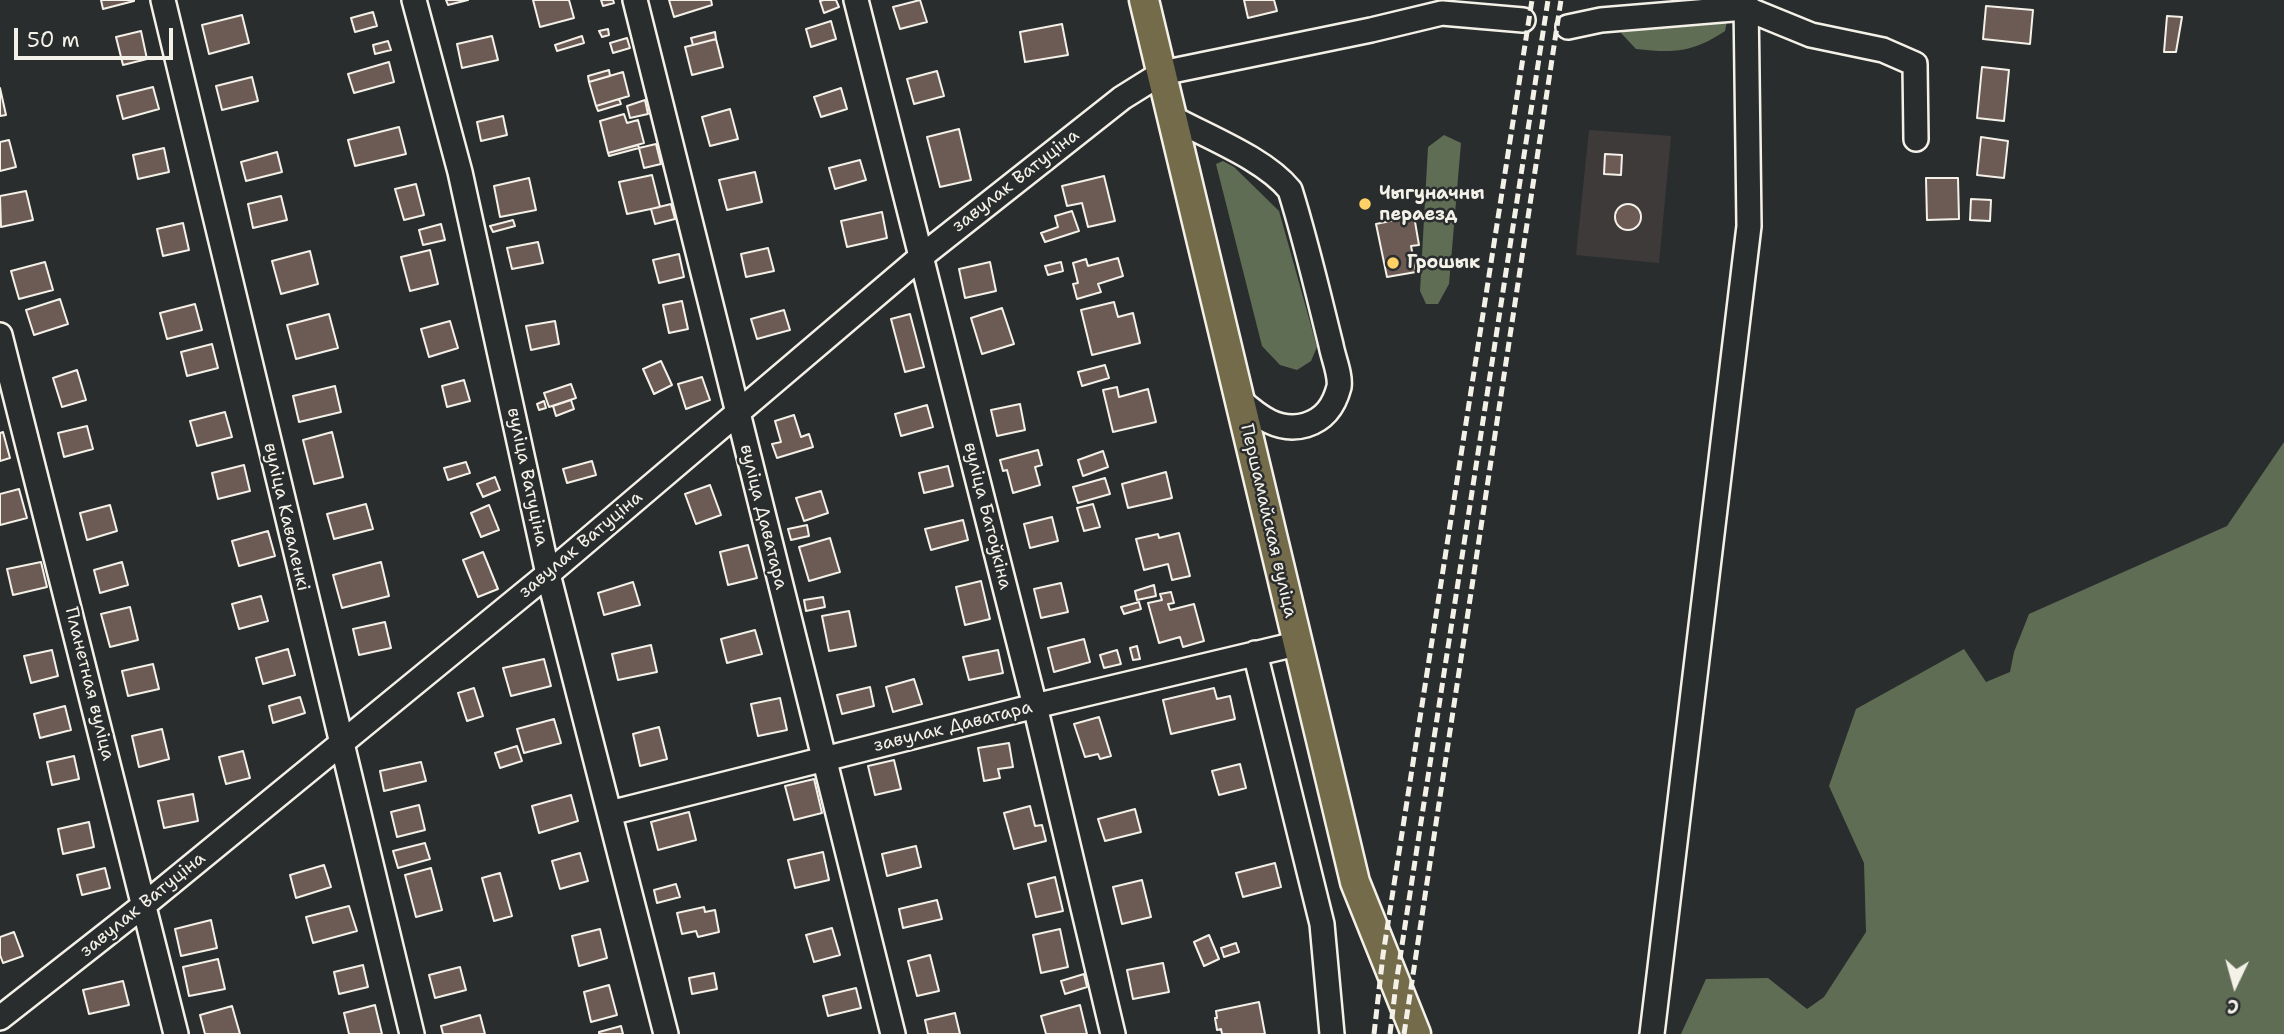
<!DOCTYPE html>
<html>
<head>
<meta charset="utf-8">
<style>
	body { margin:0 }
	#map { position:relative; width:2284px; height:1034px; overflow:hidden; background:#2a2d2e; font-family:"Shantell Sans",sans-serif }
	canvas { display:block }
	.north { position:absolute; left:2200px; top:950px; width:70px; height:70px; -webkit-text-stroke:5px #2a2d2e; paint-order:stroke; rotate:185deg; font-size:19px; font-weight:700; line-height:28px; text-align:center; color:#f4f1e8 }
	.north::after { content:''; display:block; margin:auto; width:24px; height:32px; background:#f4f1e8; clip-path:polygon(50% 0,100% 100%,50% 72%,0 100%) }
	.scale { position:absolute; left:14px; top:28px; width:159px; height:32px; box-sizing:border-box; border:4px solid #f4f1e8; border-top:0; padding-left:9px; font-size:21px; line-height:24px; white-space:nowrap; color:#f4f1e8; -webkit-text-stroke:5px #2a2d2e; paint-order:stroke }
</style>
</head>
<body>
<div id="map">
<canvas width="2284" height="1034"></canvas>
<div class="north">С</div>
<div class="scale">50 m</div>
</div>
<script>
const ctx = document.querySelector('canvas').getContext('2d');
ctx.lineJoin = 'round';
function paint(path, color) { ctx.fillStyle = color; ctx.fill(path, 'evenodd'); }
function strokePath(path, color, width, dash) { ctx.strokeStyle = color; ctx.lineWidth = width; ctx.lineCap = dash ? 'butt' : 'round'; ctx.setLineDash(dash || []); ctx.stroke(path); }
function label(font, color, halo, rows, align = 'center') {
  ctx.font = font + ' "Shantell Sans",sans-serif'; ctx.lineWidth = 5; ctx.setLineDash([]); ctx.textBaseline = 'middle'; ctx.strokeStyle = halo; ctx.fillStyle = color; for (const [text, x, y, turn = 0] of rows) {
    ctx.save(); ctx.translate(x, y); ctx.rotate((+turn || 0) * Math.PI / 180); ctx.textAlign = isNaN(turn) ? turn : align; if (halo) ctx.strokeText(text, 0, 0); ctx.fillText(text, 0, 0); ctx.restore();
  }
}
paint(new Path2D(`
	M1589 130 1671 136 1659 263 1576 255Z`), '#3e3a3a');
paint(new Path2D(`
	M1712 18 1727 21 1725 31C1692 53 1674 53 1636 49L1621 33 1631 27Z
	M1444 135 1461 143 1449 284 1438 304H1426L1420 291 1428 147Z
	M1223 161 1234 167 1279 211 1317 347 1311 361 1297 370 1280 365 1262 346 1216 164Z
	M2284 442V1034H1681L1706 979 1768 978 1807 1009 1824 997 1866 932 1864 863 1829 786 1856 709 1964 649 1986 682 2010 672 2014 652 2029 614 2227 526Z`), '#606d55');
const building = new Path2D(`
	M101 0H134V1L103 9Z
	M446 0H468L448 5Z
	M533 0H569L574 18 540 27Z
	M601 0H613L614 3 603 6Z
	M669 0H711L712 5 674 17Z
	M824 0H836L839 7 824 13 820 1Z
	M920 0 927 22 900 29 893 7Z
	M1244 0H1274L1277 11 1248 18Z
	M1986 6 2033 10 2030 44 1983 39Z
	M373 12 377 26 355 32 351 18Z
	M242 15 249 43 209 54 202 25Z
	M2167 16 2182 17 2176 52H2164Z
	M831 21 836 39 811 47 806 29Z
	M1062 24 1068 55 1025 62 1020 32Z
	M608 29 609 35 602 37 599 31Z
	M141 31 147 59 123 65 116 37Z
	M715 32 716 39 693 45 691 38Z
	M492 36 498 60 462 68 457 44Z
	M582 36 584 43 557 51 555 45Z
	M627 38 630 48 613 53 610 43Z
	M716 39 723 67 692 75 685 47Z
	M388 41 391 50 375 54 373 45Z
	M389 62 394 82 354 93 348 74Z
	M1982 67 2009 70 2004 121 1977 118Z
	M609 70 610 76 589 82 588 76Z
	M937 71 944 96 914 104 907 79Z
	M623 72 629 96 596 106 589 82Z
	M252 77 258 101 222 110 216 86Z
	M153 87 159 109 123 119 117 96Z
	M0 88 6 115 0 116Z
	M841 88 847 109 821 117 814 97Z
	M619 99 621 104 598 111 596 106Z
	M645 100 648 114 630 118 627 106Z
	M730 109 738 139 710 146 702 117Z
	M624 114 627 123 638 120 644 143 608 153 600 121Z
	M503 116 507 135 481 141 477 122Z
	M399 127 406 154 355 166 348 140Z
	M959 129 971 180 940 187 927 137Z
	M1981 137 2008 141 2004 178 1977 175Z
	M9 140 16 167 0 171V142Z
	M656 144 661 164 644 168 639 148Z
	M638 145 639 148 609 156 608 153Z
	M164 148 169 172 138 179 133 155Z
	M277 152 282 172 246 181 241 162Z
	M1605 154 1622 155 1621 175 1604 174Z
	M860 160 866 180 835 189 829 168Z
	M755 172 762 202 727 210 719 180Z
	M652 175 660 207 627 214 619 182Z
	M1104 176 1115 221 1088 227 1082 203 1067 206 1062 186Z
	M529 178 536 210 500 217 494 186Z
	M1926 178H1958L1959 219 1927 220Z
	M416 184 424 215 404 220 395 189Z
	M26 191 33 220 1 227 0 196Z
	M281 196 287 220 253 228 248 204Z
	M1971 199 1991 200 1990 221 1970 220Z
	M1615 217a13 13 0 1 1 26 0a13 13 0 1 1-26 0Z
	M671 204 675 219 655 224 651 209Z
	M1072 211 1079 231 1045 242 1041 233 1058 227 1055 216Z
	M882 212 887 238 847 247 841 221Z
	M1414 216 1419 245 1411 246 1416 272 1387 277 1376 224Z
	M513 220 515 226 493 232 490 226Z
	M183 223 189 250 163 256 157 229Z
	M441 224 445 240 423 245 419 230Z
	M538 242 543 263 512 269 507 248Z
	M768 248 774 271 746 277 741 254Z
	M430 250 438 284 410 291 401 257Z
	M310 251 318 284 281 294 272 261Z
	M679 254 684 277 659 283 653 260Z
	M1118 258 1123 276 1098 284 1101 292 1077 299 1073 284 1078 283 1073 263 1086 259 1088 266Z
	M45 262 53 290 19 299 11 271Z
	M990 262 996 291 965 298 959 269Z
	M1061 262 1063 271 1048 275 1045 266Z
	M60 299 68 324 34 335 26 310Z
	M682 301 688 329 669 333 663 305Z
	M1114 302 1118 317 1133 313 1140 343 1092 355 1081 310Z
	M195 304 202 330 167 339 160 313Z
	M1002 308 1014 344 982 354 971 318Z
	M784 310 790 330 757 339 751 319Z
	M329 314 338 348 296 359 287 325Z
	M910 314 924 367 905 372 891 319Z
	M450 321 458 348 429 357 421 329Z
	M555 321 559 344 531 350 526 326Z
	M212 344 218 368 187 376 181 352Z
	M661 361 672 385 654 394 643 369Z
	M1105 365 1109 378 1082 386 1078 372Z
	M77 370 86 400 62 407 53 378Z
	M702 377 710 400 686 409 678 384Z
	M464 380 470 401 447 407 442 386Z
	M571 384 576 398 549 407 544 393Z
	M335 386 341 412 299 422 293 396Z
	M1117 387 1119 397 1148 389 1156 422 1113 432 1103 390Z
	M571 400 574 409 556 416 553 406Z
	M544 401 546 408 539 410 537 404Z
	M1020 404 1025 430 997 436 991 410Z
	M927 405 933 427 901 436 895 414Z
	M225 412 232 437 197 446 190 421Z
	M794 415 801 437 809 434 813 447 777 458 772 444 781 442 775 421Z
	M87 426 93 449 64 457 58 433Z
	M3 432 10 458 0 461V433Z
	M332 432 343 477 314 484 303 440Z
	M1038 450 1042 465 1035 467 1040 485 1013 493 1007 470 1003 471 1000 460Z
	M1103 451 1108 467 1083 476 1078 460Z
	M592 461 596 475 567 483 563 469Z
	M466 462 470 473 448 480 444 468Z
	M244 465 250 491 218 499 212 473Z
	M948 466 953 486 924 493 919 473Z
	M1166 472 1172 498 1128 508 1122 484Z
	M495 477 500 490 483 497 477 484Z
	M1105 478 1110 494 1078 503 1073 487Z
	M710 485 721 515 696 524 685 494Z
	M19 489 27 518 0 525V494Z
	M821 491 828 513 804 521 796 498Z
	M366 504 373 529 334 539 327 514Z
	M1093 504 1100 527 1084 531 1077 508Z
	M110 505 117 531 87 540 80 513Z
	M489 505 499 530 481 537 471 513Z
	M1052 517 1058 541 1030 548 1024 524Z
	M963 520 968 540 931 550 925 529Z
	M807 525 809 536 791 540 788 529Z
	M268 531 275 556 239 566 232 541Z
	M1179 533 1190 576 1172 580 1168 564 1144 570 1136 539 1158 534 1159 538Z
	M830 538 840 572 809 581 799 547Z
	M748 545 757 578 728 585 720 552Z
	M483 552 498 589 478 597 463 560Z
	M41 562 47 587 13 595 7 569Z
	M122 562 128 585 100 593 94 570Z
	M381 562 389 596 342 608 333 575Z
	M981 581 990 619 965 625 956 587Z
	M633 582 640 605 604 615 598 593Z
	M1061 583 1068 612 1041 618 1034 589Z
	M1154 585 1156 596 1137 600 1135 591Z
	M1171 592 1174 603 1168 604 1170 610 1194 604 1204 641 1183 647 1180 637 1159 643 1148 603 1162 600 1160 594Z
	M261 596 268 621 239 629 232 604Z
	M823 597 825 607 806 611 804 600Z
	M1139 602 1141 609 1124 614 1121 607Z
	M130 607 138 640 110 647 101 614Z
	M849 611 856 646 829 651 822 616Z
	M385 622 391 648 359 655 353 629Z
	M755 630 762 654 727 663 721 639Z
	M1084 639 1090 662 1054 672 1048 648Z
	M651 645 657 672 618 680 612 654Z
	M1137 646 1140 659 1133 660 1130 648Z
	M288 649 295 675 263 684 256 658Z
	M52 650 58 676 31 683 24 656Z
	M998 650 1003 673 969 680 963 657Z
	M1117 650 1121 664 1104 668 1100 655Z
	M544 659 551 686 511 696 503 668Z
	M153 664 159 689 128 696 122 671Z
	M914 679 922 704 893 712 886 687Z
	M870 687 874 706 842 714 837 695Z
	M474 688 483 716 467 721 458 693Z
	M1214 688 1217 699 1230 696 1235 719 1171 734 1163 700Z
	M300 697 305 713 273 723 269 706Z
	M780 698 787 730 758 736 751 704Z
	M65 706 71 730 40 738 34 714Z
	M1099 717 1111 756 1100 759 1098 754 1085 757 1074 724Z
	M554 719 561 743 524 753 517 729Z
	M659 727 667 759 640 766 633 734Z
	M162 729 169 759 139 767 132 736Z
	M1009 743 1013 767 998 769 1000 778 984 781 978 748Z
	M517 746 522 761 500 768 495 753Z
	M243 751 250 778 226 784 219 757Z
	M74 756 79 779 52 785 47 762Z
	M894 760 901 789 875 795 868 766Z
	M421 762 426 781 384 791 380 771Z
	M1240 764 1246 788 1219 795 1212 771Z
	M814 779 822 813 794 820 785 786Z
	M193 794 198 821 164 828 158 801Z
	M571 795 578 821 539 833 532 806Z
	M419 805 425 830 397 837 391 812Z
	M1030 806 1035 826 1042 825 1046 841 1014 849 1004 813Z
	M1135 809 1141 832 1105 841 1098 819Z
	M689 812 696 840 658 850 651 822Z
	M89 822 94 847 63 854 58 829Z
	M425 843 430 859 398 868 393 851Z
	M916 846 921 867 887 876 882 854Z
	M823 852 829 880 795 888 788 860Z
	M580 853 588 881 560 889 552 861Z
	M1275 863 1281 887 1243 897 1236 873Z
	M324 865 331 887 296 898 290 875Z
	M105 868 110 888 82 895 77 875Z
	M431 868 442 910 416 917 405 875Z
	M500 873 512 916 494 921 482 878Z
	M1055 877 1063 911 1036 917 1028 884Z
	M1142 880 1151 917 1122 924 1113 887Z
	M676 884 680 897 657 903 654 890Z
	M937 900 942 919 903 928 899 909Z
	M349 906 357 931 313 943 306 917Z
	M704 907 705 912 715 910 719 932 698 937 696 931 682 934 677 913Z
	M211 920 217 948 181 956 175 929Z
	M832 928 840 955 814 962 806 935Z
	M600 929 607 958 579 966 572 936Z
	M1060 929 1068 967 1041 973 1033 935Z
	M14 932 23 956 3 963 0 955V937Z
	M1209 935 1219 959 1204 966 1194 942Z
	M1236 943 1239 952 1224 957 1221 948Z
	M930 955 939 991 917 996 908 961Z
	M218 959 225 989 189 996 183 967Z
	M1163 963 1169 992 1133 999 1127 970Z
	M363 965 368 987 339 994 334 972Z
	M460 967 466 990 435 998 429 975Z
	M714 973 717 989 692 994 689 978Z
	M1084 974 1087 987 1065 994 1061 981Z
	M123 981 129 1005 89 1014 83 990Z
	M609 985 617 1015 591 1022 584 992Z
	M856 988 861 1008 828 1016 823 996Z
	M1259 1002 1265 1034H1222L1221 1029 1217 1030 1215 1018H1217L1216 1011Z
	M375 1005 382 1034H349L344 1013Z
	M1080 1005 1087 1034H1046L1041 1016Z
	M232 1006 240 1034H205L200 1015Z
	M955 1013 960 1034H928L925 1020Z
	M480 1015 485 1034H443L441 1026Z
	M621 1026 623 1034H599V1032Z`);
paint(building, '#6c5a55');
strokePath(building, '#f4f1e8', 2);
const minor = new Path2D(`
	M163 0 412 1034
	M414 0 460 172 548 574 666 1034
	M635 0 893 1034
	M856 0 1035 706 1113 1034
	M1568 27 1601 20 1745 8 1811 35 1883 50 1915 64 1916 139
	M1173 118C1208 137 1265 159 1290 190 1306 241 1318 293 1331 345 1333 357 1341 375 1339 387 1334 406 1325 419 1306 425 1279 433 1258 416 1240 400
	M0 335 176 1034
	M1255 653 1322 924 1332 1034
	M610 813 1035 706 1296 644
	M0 1018 144 905 548 574 922 256 1122 98 1162 73 1371 30 1442 13 1523 20
	M1652 1034 1749 226 1746 0`);
const major = new Path2D(`
	M1144 0 1355 882 1416 1034`);
strokePath(minor, '#f4f1e8', 28);
strokePath(major, '#f4f1e8', 33);
strokePath(minor, '#2a2d2e', 23);
strokePath(major, '#746b4b', 28);
strokePath(new Path2D(`
	M1374 1034 1383 955 1532 0
	M1390 1034 1396 984 1548 0
	M1404 1034 1561 0`), '#f4f1e8', 5, [10, 5]);
for (const [x, y, r, color] of [
	[1365,204,7,"#ffd166"],
	[1393,263,7,"#ffd166"]
]) { const dot = new Path2D(); dot.arc(x, y, r, 0, 2 * Math.PI); ctx.fillStyle = color; ctx.fill(dot); strokePath(dot, '#2a2d2e', 2.5); }
label('18px', '#f4f1e8', '#2a2d2e', [
	["завулак Ватуціна",1016,181,-38],
	["вуліца Ватуціна",527,477,78],
	["вуліца Батоўкіна",987,516,76],
	["вуліца Каваленкі",286,517,77],
	["вуліца Даватара",763,517,76],
	["Першамайская вуліца",1268,521,77],
	["завулак Ватуціна",581,545,-40],
	["Планетная вуліца",89,684,76],
	["завулак Даватара",953,727,-14],
	["завулак Ватуціна",143,905,-39]
]);
label('bold 18px', '#f4f1e8', '#2a2d2e', [
	["Чыгуначны",1379,194],
	["пераезд",1379,215],
	["Грошык",1407,263]
], 'left');
</script>
</body>
</html>
